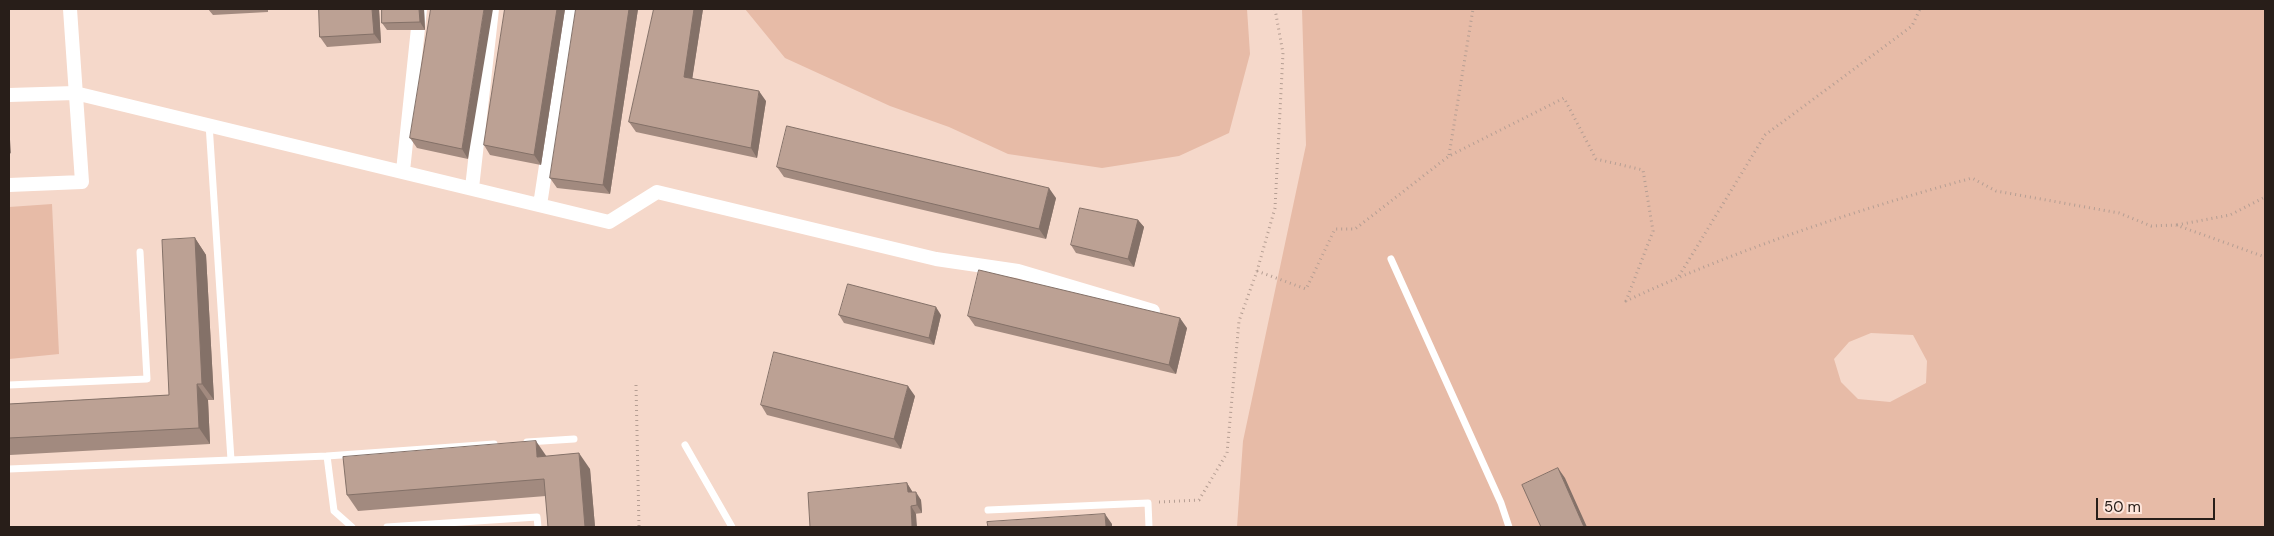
<!DOCTYPE html>
<html>
<head>
<meta charset="utf-8">
<style>
	body { margin:0 }
	#map { position:relative; width:2274px; height:536px; overflow:hidden; background:#f5d8ca; font-family:"DM Sans",sans-serif }
	canvas { display:block }
	.frame { position:absolute; inset:0; border:10px solid #281e19; pointer-events:none }
	.scale { position:absolute; left:2096px; top:498px; width:119px; height:22px; box-sizing:border-box; border:2px solid #281e19; border-top:0; padding-left:6px; font-size:15px; line-height:18px; white-space:nowrap; color:#281e19; -webkit-text-stroke:4px #fee6dc; paint-order:stroke }
</style>
</head>
<body>
<div id="map">
<canvas width="2274" height="536"></canvas>
<div class="frame"></div>
<div class="scale">50 m</div>
</div>
<script>
const ctx = document.querySelector('canvas').getContext('2d');
ctx.lineJoin = 'round';
function paint(path, color) { ctx.fillStyle = color; ctx.fill(path, 'evenodd'); }
function strokePath(path, color, width, dash) { ctx.strokeStyle = color; ctx.lineWidth = width; ctx.lineCap = dash ? 'butt' : 'round'; ctx.setLineDash(dash || []); ctx.stroke(path); }
paint(new Path2D(`
	M745 9H1247L1250 54 1229 133 1179 156 1102 168 1008 154 949 127 890 106 785 58Z
	M1302 9H2265V527H1237L1243 441 1306 145ZM1871 333 1913 335 1927 361 1926 383 1890 402 1858 399 1841 382 1834 359 1849 342Z
	M52 204 59 354 9 359V207Z`), '#e7bba7');
strokePath(new Path2D(`
	M1449 155 1473 9
	M2177 225 2230 215 2265 197
	M1257 271 1306 289 1335 229H1355L1449 156 1564 98 1596 159 1643 170 1653 231 1626 301C1735 250 1856 210 1972 178L1996 191 2119 213 2151 226 2176 225 2265 257
	M1679 276 1765 135 1912 26 1920 9
	M636 385 639 527
	M1159 502 1199 500 1227 453 1239 321 1257 271 1275 208 1283 53 1275 9`), '#b59e93', 3, [1, 4]);
strokePath(new Path2D(`
	M1391 259 1501 503 1509 527
	M9 385 147 379 140 252
	M527 442 574 439
	M685 445 732 527
	M231 460 327 456
	M9 469 231 460 209 124
	M988 510 1148 503 1149 527
	M352 527 334 511 327 456 494 444
	M387 527 537 517 538 527`), '#fff', 7);
strokePath(new Path2D(`
	M9 95 75 93 609 222 657 192 936 259 1018 271 1153 311
	M403 171 420 9
	M9 185 82 182 70 9
	M472 188 492 9
	M540 205 570 9`), '#fff', 14);
paint(new Path2D(`
	M208 9H268V12L213 15Z
	M319 9H379L381 43 327 47 320 37Z
	M424 9 425 30H387L382 23Z
	M431 9 468 159 417 148 410 138Z
	M505 9H565L541 165 490 155 484 145Z
	M576 9H638L610 194 557 188 550 178Z
	M654 9H703L692 79 766 101 757 158 636 132 629 122Z
	M777 167 1056 198 1046 239 784 177Z
	M1138 220 1144 227 1134 267 1076 253 1071 245Z
	M195 238 206 255 214 400H208L210 444 10 455 9 453V404L169 395Z
	M839 315H941L934 345 844 323Z
	M968 316 1187 328 1176 374 975 326Z
	M915 396 901 449 767 415 761 405Z
	M546 456 590 469 595 527H548L546 496 358 511 347 495Z
	M907 483 912 492 921 500 922 513 810 527Z`), '#a28a7f');
paint(new Path2D(`
	M372 9H379L381 43 374 34Z
	M419 9H424L425 30 420 22Z
	M484 9H493L468 159 462 149Z
	M557 9H565L541 165 534 155Z
	M629 9H638L610 194 603 185Z
	M694 9H703L691 87 684 77Z
	M759 91 766 101 757 158 751 148Z
	M9 125 11 154 9 151Z
	M1049 188 1056 198 1046 239 1039 229Z
	M1138 220 1144 227 1134 267 1128 259Z
	M195 238 206 255 214 400 202 384Z
	M936 307 941 315 934 345 929 338Z
	M1180 318 1187 328 1176 374 1169 365Z
	M197 384 208 400 210 444 199 428Z
	M908 386 915 396 901 449 894 439Z
	M536 441 547 457H537Z
	M579 453 590 469 595 527H585Z
	M1558 468 1565 478 1587 527H1584Z
	M907 483 912 491 913 500 908 492Z
	M916 492 921 500 922 513 917 505Z
	M911 506 916 514 917 527H912Z
	M1105 514 1112 524V527H1106Z`), '#847168');
const building = new Path2D(`
	M319 9H372L374 34 320 37Z
	M382 9H419L420 22 382 23Z
	M431 9H484L462 149 410 138Z
	M505 9H557L534 155 484 145Z
	M576 9H629L603 185 550 178Z
	M654 9H694L684 77 759 91 751 148 629 122Z
	M787 126 1049 188 1039 229 777 167Z
	M1080 208 1138 220 1128 259 1071 245Z
	M195 238 202 384H197L199 428 9 438V404L169 395 162 240Z
	M979 270 1180 318 1169 365 968 316Z
	M848 284 936 307 929 338 839 315Z
	M774 352 908 386 894 439 761 405Z
	M536 441 537 457 579 453 585 527H548L544 479 347 495 343 457Z
	M1558 468 1584 527H1541L1522 485Z
	M907 483 908 492H916L917 505 911 506 912 527H810L808 493Z
	M1105 514 1106 527H988L987 522Z`);
paint(building, '#bca194');
strokePath(building, '#847168', 1);
</script>
</body>
</html>
